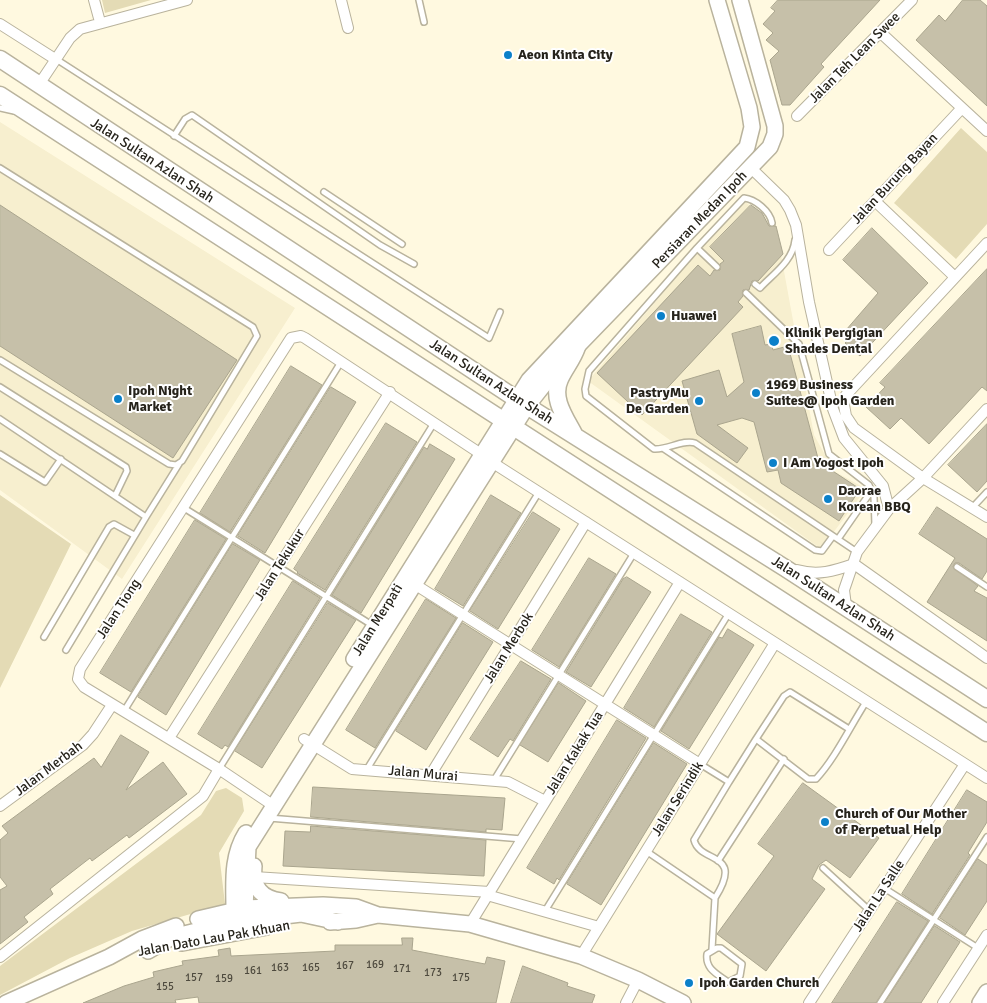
<!DOCTYPE html>
<html>
<head>
<meta charset="utf-8">
<style>
	body { margin:0 }
	canvas { display:block; background:#fff9e0 }
</style>
</head>
<body>
<canvas width="987" height="1003"></canvas>
<script>
const ctx = document.querySelector('canvas').getContext('2d');
ctx.lineJoin = 'round';
function paint(path, color) { ctx.fillStyle = color; ctx.fill(path, 'evenodd'); }
function strokePath(path, color, width, dash) { ctx.strokeStyle = color; ctx.lineWidth = width; ctx.lineCap = dash ? 'butt' : 'round'; ctx.setLineDash(dash || []); ctx.stroke(path); }
function label(font, color, halo, rows, align = 'center') {
  ctx.font = font + ' Signika,sans-serif'; ctx.lineWidth = 4; ctx.setLineDash([]); ctx.textBaseline = 'middle'; ctx.strokeStyle = halo; ctx.fillStyle = color; for (const [text, x, y, turn = 0] of rows) {
    ctx.save(); ctx.translate(x, y); ctx.rotate((+turn || 0) * Math.PI / 180); ctx.textAlign = isNaN(turn) ? turn : align; if (halo) ctx.strokeText(text, 0, 0); ctx.fillText(text, 0, 0); ctx.restore();
  }
}
paint(new Path2D(`
	M0 122 295 308 122 579 0 490Z
	M743 199 777 233 814 435 834 471 866 489 821 549 588 381Z`), '#f7efcf');
paint(new Path2D(`
	M102 0H151L105 13Z
	M961 128 987 152V224L956 259 894 203Z
	M0 495 71 544 0 688Z
	M226 788 242 798 244 811 219 853 225 904 132 931 70 958 0 995V966L201 815 216 791Z`), '#e4dbb5');
const building = new Path2D(`
	M778 0H880L821 64 824 67 790 105H782L770 60 779 51 766 40 773 33 763 24 775 11 771 8Z
	M963 0H980L987 6V106L916 40 939 15 945 21Z
	M0 205 237 360 173 458 0 346Z
	M751 205 762 213 769 226H776L783 254 758 281H752L749 290H743V296L738 302 743 307 642 415 597 373 698 265 710 276 714 270H720V264L724 261 710 247Z
	M872 228 928 283 860 356 845 343 852 336 846 330 878 293 843 260Z
	M987 269V391L982 387 929 444 901 418 890 429 866 407 885 387 880 383Z
	M761 326 765 345 771 344 773 350 788 346 819 462 860 489 839 521 781 483 778 470 767 472 754 422 742 418 717 425 748 448 737 463 697 434 682 381 719 370 727 397 744 382 732 334Z
	M291 366 322 385 230 532 200 513Z
	M331 387 356 402 265 553 238 536Z
	M386 423 417 442 325 590 297 573 298 572 294 569Z
	M987 424V481L977 492 948 465Z
	M430 444 455 459 361 613 332 595 424 447 427 449Z
	M491 495 521 513 463 606 435 589Z
	M937 507 987 539V571L982 579 959 563H955L953 567 978 586 974 591 987 598V641L927 602 955 558 919 534Z
	M533 512 560 529 498 629 470 611Z
	M195 520 226 539 131 692 100 673Z
	M233 544 260 560 166 715 138 697Z
	M589 558 616 574 559 667 532 650Z
	M627 577 651 592 591 687 566 672 623 579Z
	M293 581 320 598 228 747 225 745 222 749 198 734Z
	M426 599 456 618 375 748 346 730Z
	M328 603 356 620 262 768 235 751Z
	M681 614 712 632 654 727 624 708Z
	M463 623 493 642 426 750 396 731Z
	M728 629 754 645 689 749 661 731 719 637 722 638Z
	M521 661 551 679 513 741 510 739 498 757 470 739Z
	M559 683 586 701 548 762 520 745Z
	M617 720 646 738 559 880 557 878 554 884 527 868Z
	M121 735 149 752 126 790 163 762 187 794 129 838 127 835 92 861 90 858 50 889 53 894 24 917 28 922 0 944V890L7 886 0 877V840L8 833 2 826 94 758 101 767Z
	M654 743 687 764 601 905 567 884Z
	M803 783 879 838 850 878 826 860 819 865 812 879 825 889 766 971 717 934 774 856 758 844Z
	M313 787 505 798 502 830 486 829V832L311 817Z
	M967 790 987 802V822L968 853 970 855 932 914 902 894Z
	M311 826 486 840 484 876 283 866 285 831 310 832Z
	M978 859 987 865V901L965 935 940 918Z
	M897 902 928 921 876 1003H832Z
	M935 926 960 942 921 1003H885Z
	M402 938H413L412 950 485 964 487 957 505 961 496 1003H199L198 997 175 1000 176 1003H83L124 986 154 977 153 972 183 965 182 961 219 956 218 950 230 948 231 956 335 951V945H402Z
	M523 966 568 983 567 986 595 995 592 1003H511Z`);
paint(building, '#c6c0a9');
strokePath(building, '#aaa58e', 1);
const lane = new Path2D(`
	M419 0 424 22
	M56 59 489 338 500 312
	M0 108 14 111
	M174 136 185 119 192 115 380 245 414 264
	M0 168 253 327 257 336 182 461 176 465 169 464 0 360
	M324 192 402 244
	M697 248 744 198C755 199 770 211 772 223
	M717 267 697 248 589 371 585 389 586 396 654 449C668 450 683 439 695 443L857 552
	M755 284 760 288C773 274 793 261 795 240
	M746 293 799 344 829 454 869 485 874 497 875 525
	M0 387 126 467 127 471 115 496
	M0 419 146 517 179 464
	M664 449 815 550 822 551 833 536
	M0 454 45 482 61 459
	M184 508 372 625
	M972 508 987 492
	M838 539 872 490
	M957 567 987 587
	M44 637 109 527 114 524 134 535
	M66 650 146 517
	M124 711 341 362
	M849 729 790 692 784 696 756 739 808 779H816C835 759 851 725 866 702
	M700 764 729 782 694 840C700 864 745 851 715 898
	M219 769 434 423
	M367 769 539 492
	M494 780 634 553
	M729 782 756 739
	M269 818 522 839
	M646 851 715 898 712 949
	M718 861 784 759
	M823 868 869 910
	M884 888 978 948
	M545 911 729 613
	M717 948H721L742 964 740 976 728 982C717 974 705 969 707 954Z
	M880 1003 987 837`);
const street = new Path2D(`
	M94 0 100 22
	M341 0 348 28
	M0 24 55 59
	M881 33 987 131
	M38 86 70 38 80 29 187 0
	M797 116 912 0
	M751 168 784 200 790 210 796 225 809 302 833 409 844 438 883 486 889 509
	M875 201 955 277
	M987 243 846 395 844 405 846 416 854 428 923 478 987 517
	M829 250 962 108
	M490 461 987 778
	M854 564 987 658
	M797 570C818 576 834 571 854 564
	M411 582 700 764
	M846 606 844 590 857 552 889 509 923 478 987 409
	M169 738 390 392
	M304 739 352 769 508 782 545 801
	M431 774 586 522
	M0 806 83 745 93 734 112 705
	M274 806 219 769 84 687 78 679 80 669 291 338 301 336 305 338 481 454
	M254 877 490 892
	M487 895 599 927
	M470 924 680 582
	M581 956 775 643
	M0 957 203 796 219 769
	M626 1003 638 980
	M809 1003 965 764
	M943 1003 987 935`);
const secondary = new Path2D(`
	M354 659 529 380 747 147 752 127 749 108 717 0
	M246 833C231 857 234 883 234 909L245 919 250 920 301 914 338 922
	M254 866C252 887 261 898 281 901
	M198 919 245 908 323 905 356 907 378 915 470 924 581 956 638 980 683 1003
	M330 922 356 920 378 915
	M182 943 267 927
	M148 951 172 937 233 922 242 917 245 908 248 847 527 406 561 363 770 147 775 134V126L740 0
	M6 1003 109 957 142 939 176 926
	M980 1003 987 992`);
const primary = new Path2D(`
	M0 59 527 406 785 568 987 699
	M0 95 987 733
	M574 434C565 417 551 398 560 379 565 368 573 359 577 347`);
strokePath(lane, '#b9b39d', 8);
strokePath(street, '#b9b39d', 12);
strokePath(secondary, '#b9b39d', 18);
strokePath(primary, '#b9b39d', 19);
strokePath(lane, '#fff', 5);
strokePath(street, '#fff', 10);
strokePath(secondary, '#fff', 15);
strokePath(primary, '#fff', 16);
for (const [x, y, r, color] of [
	[508,55,5,"#0b80c9"],
	[661,316,5,"#0b80c9"],
	[774,341,6,"#0b80c9"],
	[756,393,5,"#0b80c9"],
	[118,399,5,"#0b80c9"],
	[699,401,5,"#0b80c9"],
	[773,463,5,"#0b80c9"],
	[828,499,5,"#0b80c9"],
	[825,822,5,"#0b80c9"],
	[689,983,5,"#0b80c9"]
]) { const dot = new Path2D(); dot.arc(x, y, r, 0, 2 * Math.PI); ctx.fillStyle = color; ctx.fill(dot); strokePath(dot, '#fff', 2); }
label('11px', '#4e4a3e', null, [
	["169",375,965],
	["167",345,966],
	["163",280,968],
	["165",311,968],
	["171",402,969],
	["161",253,971],
	["173",433,973],
	["157",194,978],
	["175",461,978],
	["159",224,979],
	["155",165,987]
]);
label('bold 14px', '#26231b', '#fff', [
	["Aeon Kinta City",518,55],
	["Huawei",671,316],
	["Klinik Pergigian",785,333],
	["Shades Dental",785,349],
	["1969 Business",766,385],
	["Suites@ Ipoh Garden",766,401],
	["Ipoh Night",128,391],
	["Market",128,407],
	["PastryMu",689,393,"right"],
	["De Garden",689,409,"right"],
	["I Am Yogost Ipoh",783,463],
	["Daorae",838,491],
	["Korean BBQ",838,507],
	["Church of Our Mother",835,814],
	["of Perpetual Help",835,830],
	["Ipoh Garden Church",699,983]
], 'left');
label('14px', '#26231b', '#fff', [
	["Jalan Teh Lean Swee",855,58,-45],
	["Jalan Sultan Azlan Shah",152,161,33],
	["Jalan Burung Bayan",895,179,-47],
	["Persiaran Medan Ipoh",700,220,-46],
	["Jalan Sultan Azlan Shah",491,382,33],
	["Jalan Tekukur",280,565,-58],
	["Jalan Sultan Azlan Shah",833,599,33],
	["Jalan Tiong",119,609,-57],
	["Jalan Merpati",378,620,-58],
	["Jalan Merbok",509,648,-58],
	["Jalan Kakak Tua",575,753,-58],
	["Jalan Merbah",49,769,-37],
	["Jalan Murai",423,774,5],
	["Jalan Serindik",678,799,-58],
	["Jalan La Salle",879,896,-57],
	["Jalan Dato Lau Pak Khuan",214,939,-10]
]);
</script>
</body>
</html>
